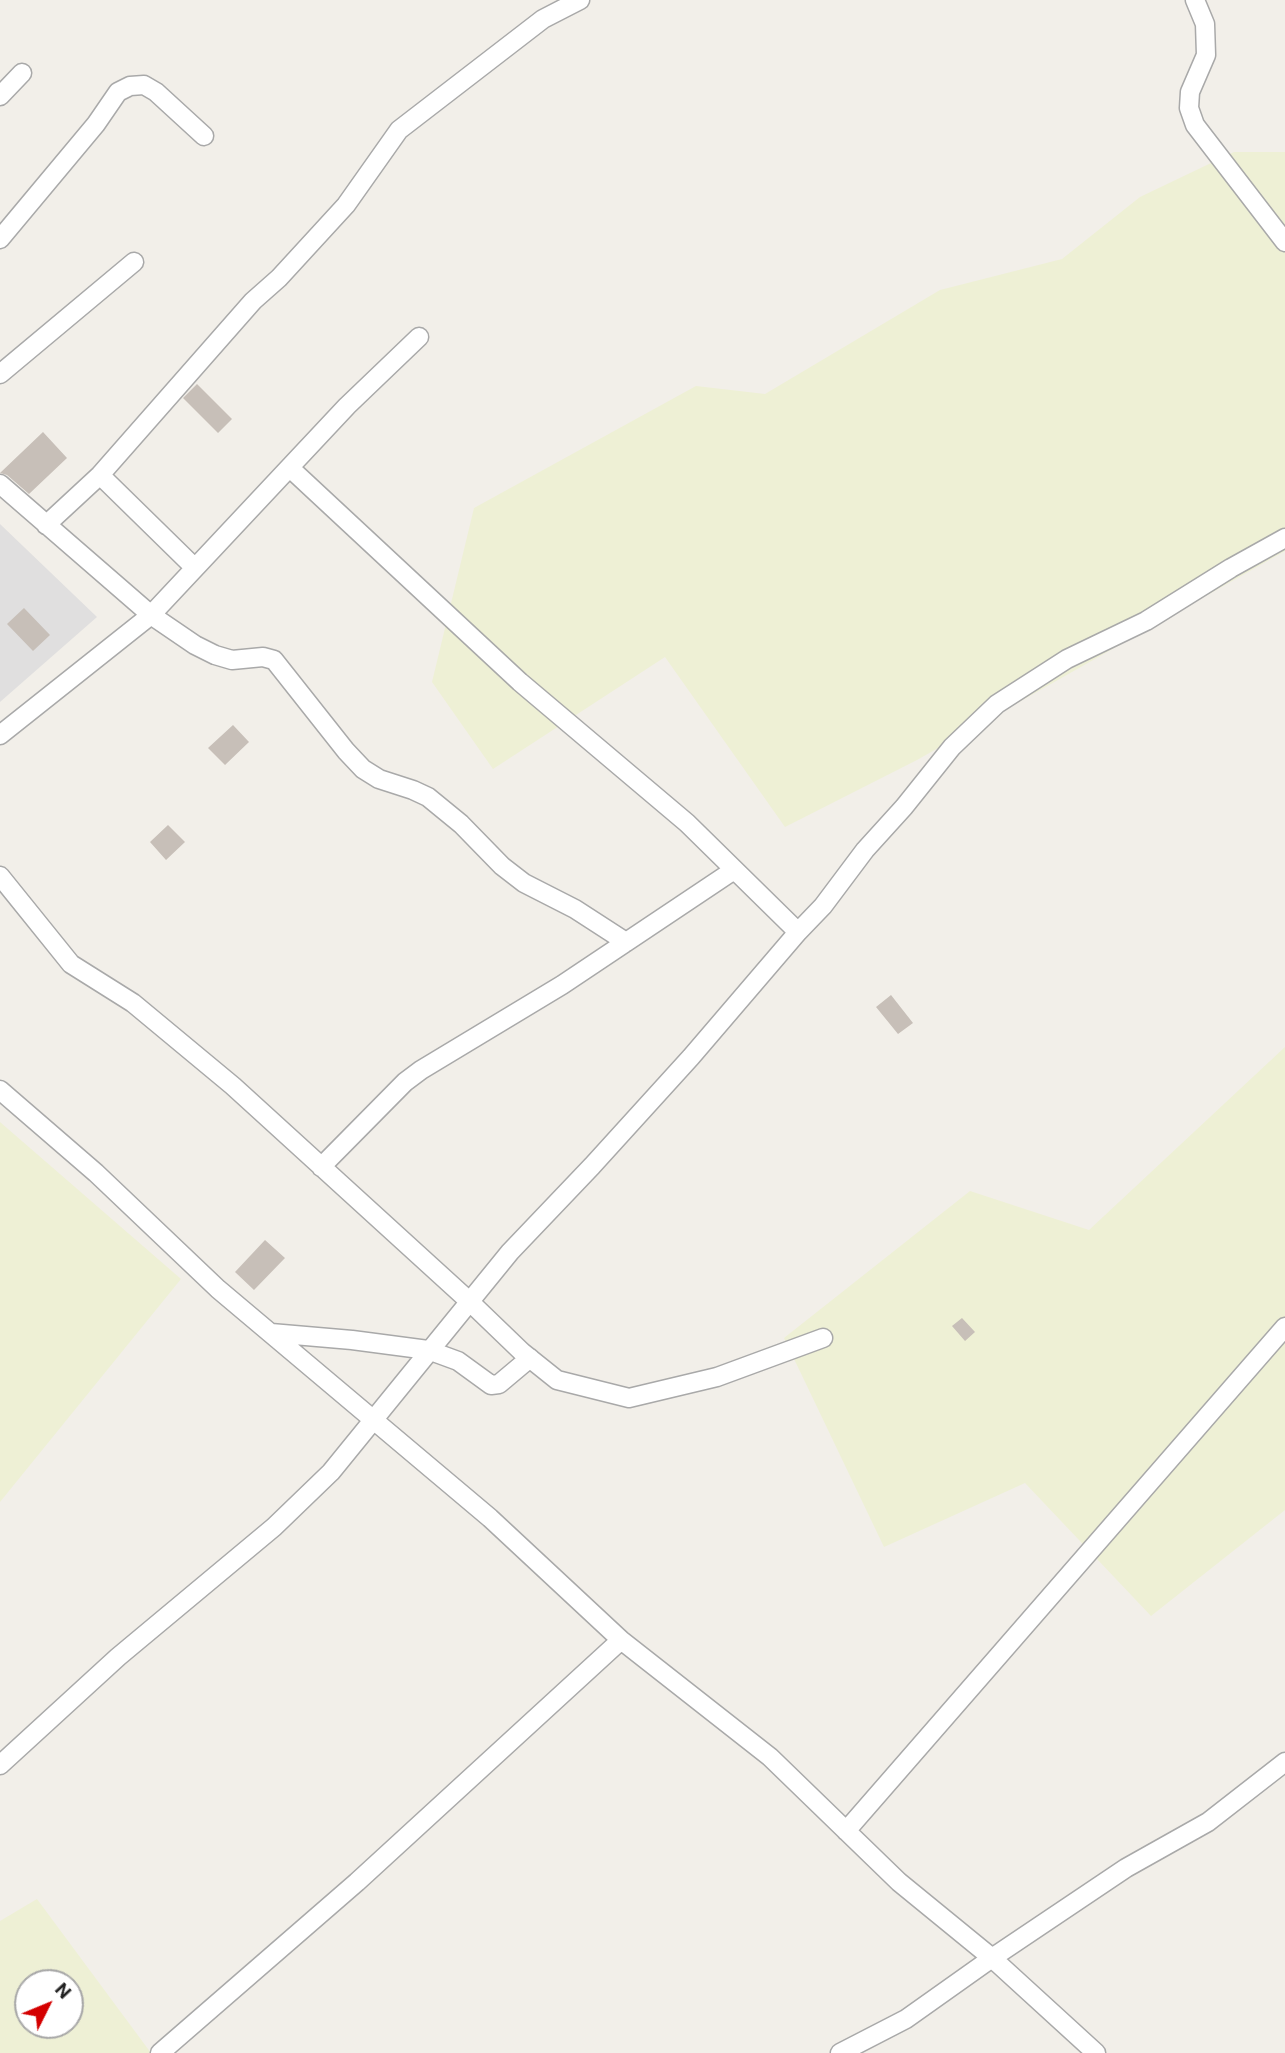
<!DOCTYPE html>
<html>
<head>
<meta charset="utf-8">
<style>
	body { margin:0 }
	#map { position:relative; width:1285px; height:2053px; overflow:hidden; background:#f2efe9; font-family:Roboto,sans-serif }
	canvas { display:block }
	.north { position:absolute; left:14px; top:1969px; width:70px; height:70px; box-sizing:border-box; background:#fff; border:2px solid #a7a7a7; border-radius:50%; rotate:47deg; font-size:19px; font-weight:700; line-height:28px; text-align:center; color:#222 }
	.north::after { content:''; display:block; margin:auto; width:24px; height:32px; background:#d40000; clip-path:polygon(50% 0,100% 100%,50% 72%,0 100%) }
</style>
</head>
<body>
<div id="map">
<canvas width="1285" height="2053"></canvas>
<div class="north">N</div>
</div>
<script>
const ctx = document.querySelector('canvas').getContext('2d');
ctx.lineJoin = 'round';
function paint(path, color) { ctx.fillStyle = color; ctx.fill(path, 'evenodd'); }
function strokePath(path, color, width, dash) { ctx.strokeStyle = color; ctx.lineWidth = width; ctx.lineCap = dash ? 'butt' : 'round'; ctx.setLineDash(dash || []); ctx.stroke(path); }
paint(new Path2D(`
	M0 524 97 617 0 702Z`), '#e0dfdf');
paint(new Path2D(`
	M1234 152H1285V551L917 760 785 827 665 657 493 769 432 682 474 508 696 386 765 394 940 290 1062 259 1140 197Z
	M1285 1047V1510L1151 1616 1025 1483 884 1547 784 1338 970 1191 1089 1230Z
	M0 1122 181 1279 0 1502Z
	M37 1899 151 2053H0V1921ZM28 1983H70V2025H28Z`), '#eef0d5');
paint(new Path2D(`
	M197 384 232 419 218 433 183 398Z
	M43 432 67 458 29 494 7 475 0 473Z
	M24 608 50 635 33 651 7 624Z
	M233 725 249 742 225 765 208 748Z
	M168 825 185 842 166 860 150 842Z
	M891 995 913 1023 898 1034 876 1007Z
	M265 1240 285 1258 254 1290 235 1272Z
	M962 1318 975 1332 965 1341 952 1326Z`), '#c7bfb8');
const street = new Path2D(`
	M1195 0 1205 24 1206 55 1190 92 1189 108 1195 125 1285 242
	M0 96 22 73
	M0 239 96 124 118 92 130 86 144 85 156 92 204 136
	M0 374 134 262
	M290 468 520 682 687 823 798 932
	M100 475 195 568
	M0 484 151 615 195 645 215 655 232 660 263 657 274 660 346 751 363 769 379 779 413 790 428 797 461 824 502 866 524 883 575 909 626 942
	M46 525 100 475 253 301 279 278 346 205 399 130 543 19 580 0
	M0 735 151 615 347 406 419 337
	M0 876 71 964 133 1003 233 1086 469 1301 522 1352 557 1380 629 1398 717 1377 823 1338
	M0 1090 96 1173 218 1289 490 1518 621 1640 770 1757 899 1882 992 1958 1096 2053
	M321 1167 405 1082 421 1070 562 985 734 870
	M271 1333 352 1340 428 1350 458 1361 491 1385 499 1384 530 1358
	M0 1765 118 1657 274 1527 331 1472 510 1252 592 1166 691 1057 798 932 823 906 865 850 904 807 952 747 997 704 1067 659 1146 621 1231 568 1285 538
	M846 1831 1285 1327
	M160 2053 357 1882 621 1640
	M840 2053 906 2019 992 1958 1126 1868 1208 1822 1285 1762`);
strokePath(street, '#a9a9a9', 21);
strokePath(street, '#fff', 18);
</script>
</body>
</html>
